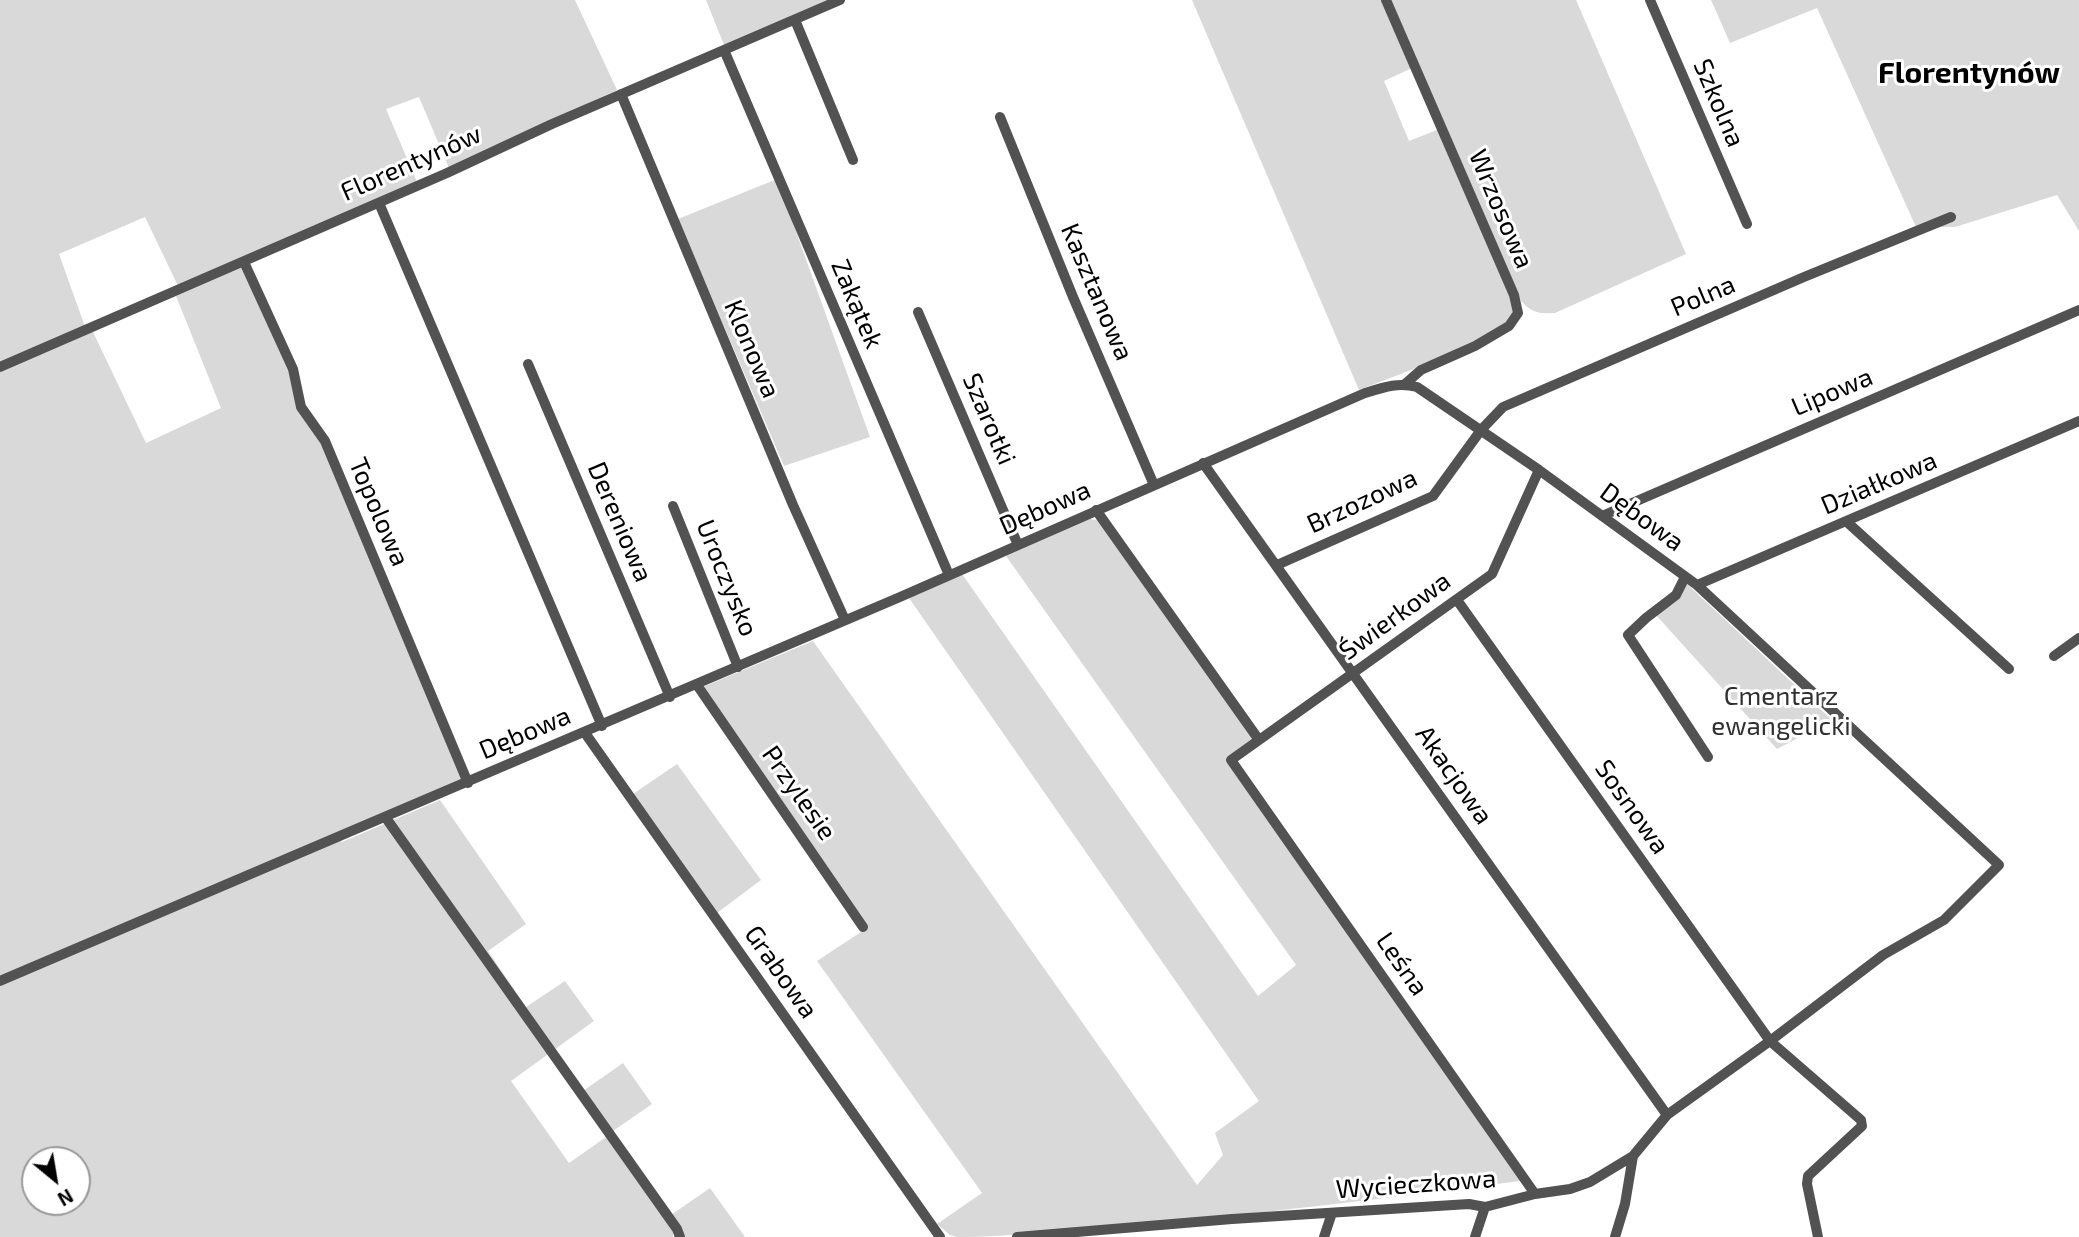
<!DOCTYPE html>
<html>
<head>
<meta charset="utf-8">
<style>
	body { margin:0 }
	#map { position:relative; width:2079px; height:1237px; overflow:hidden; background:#fff; font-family:"Exo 2",sans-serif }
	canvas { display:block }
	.north { position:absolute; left:21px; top:1146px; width:70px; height:70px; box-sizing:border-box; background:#fff; border:2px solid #999; border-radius:50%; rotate:150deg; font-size:19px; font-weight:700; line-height:28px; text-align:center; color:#000 }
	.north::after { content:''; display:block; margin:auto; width:24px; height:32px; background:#000; clip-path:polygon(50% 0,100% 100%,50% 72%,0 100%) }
</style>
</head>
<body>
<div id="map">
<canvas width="2079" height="1237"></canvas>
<div class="north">N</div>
</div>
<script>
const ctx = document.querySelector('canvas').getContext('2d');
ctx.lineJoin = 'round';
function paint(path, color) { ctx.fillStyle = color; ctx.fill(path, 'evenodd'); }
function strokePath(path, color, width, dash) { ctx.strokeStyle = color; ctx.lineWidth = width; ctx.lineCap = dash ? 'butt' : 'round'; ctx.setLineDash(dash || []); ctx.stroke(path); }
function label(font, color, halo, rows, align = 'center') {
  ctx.font = font + ' "Exo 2",sans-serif'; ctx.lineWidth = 6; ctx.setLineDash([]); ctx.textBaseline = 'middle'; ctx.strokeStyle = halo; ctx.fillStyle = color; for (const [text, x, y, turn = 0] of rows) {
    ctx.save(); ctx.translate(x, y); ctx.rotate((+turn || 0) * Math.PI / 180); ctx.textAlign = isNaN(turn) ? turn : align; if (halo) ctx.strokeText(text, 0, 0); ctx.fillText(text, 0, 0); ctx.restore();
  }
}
paint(new Path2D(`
	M0 0H575L617 90 449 168 419 97 386 109 417 182 178 286 145 217 59 254 84 324 93 332 146 443 221 408 176 296 243 267 323 444 466 780 336 835 342 842 440 800 526 924 488 951 526 1007 565 981 594 1021 511 1081 569 1163 609 1135 673 1232V1237H0ZM35 1160H77V1202H35Z
	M706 0H830L724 45Z
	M1192 0H1382L1412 68 1384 81 1409 141 1442 128 1511 295C1513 307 1515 314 1508 325L1419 367 1359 390Z
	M1390 0H1576L1686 254 1555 313C1539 314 1532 313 1521 301Z
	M1711 0H2079V231L2057 195 1955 227H1916L1817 8 1730 43Z
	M777 179 870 437 784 466 678 219Z
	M1090 519 1097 520 1255 740 1228 760 1520 1181C1390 1198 1259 1214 1127 1225 1071 1229 1013 1237 957 1237L950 1235 937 1224 982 1193 817 961 864 930 703 690 705 686 813 641 1197 1185 1223 1155 1215 1133 1259 1101 909 598 962 574 1258 996 1296 965 1006 556Z
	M1686 583 1832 720 1777 749 1655 614Z
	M677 764 761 880 717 913 633 794Z
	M623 1063 652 1104 613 1131 583 1091Z
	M710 1188 745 1237H685L671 1215Z`), '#d9d9d9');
strokePath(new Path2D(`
	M1386 0 1514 295 1518 313 1509 326 1475 346 1421 370 1405 384
	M1650 0 1747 224
	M795 20 853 160
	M724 50 949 575
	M621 94 793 505 845 620
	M1000 117 1073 297 1154 485
	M379 203 602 726
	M244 262 293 369 301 407 325 441 468 783
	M918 312 1018 545
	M528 364 670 697
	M0 367 447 173 552 124 840 0
	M1203 463 1667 1115
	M673 506 738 667
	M1096 510 1259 740
	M1602 516 2079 310
	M1847 522 2009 669
	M1277 565 1433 496 1481 430 1503 407 1804 277 1951 217
	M1685 577 1676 595 1646 618 1628 635 1708 757
	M1697 585 2079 421
	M1457 600 1770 1041 1861 1120 1862 1126 1808 1176 1807 1184 1818 1237
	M2054 656 2079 638
	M697 685 863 927
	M585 733 940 1237
	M386 818 677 1229 680 1237
	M0 981C301 855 601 727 900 597 1055 530 1210 460 1365 393 1384 387 1398 382 1417 387L1539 470 1697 585 1999 865 1944 920 1883 955 1770 1041 1667 1115 1633 1156 1590 1182 1570 1189 1535 1194 1485 1207 1469 1204 1232 1219 1017 1237
	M1535 1194 1231 760 1492 574 1539 470
	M1324 1237 1332 1213
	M1475 1237 1485 1207
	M1615 1237 1625 1204 1633 1156`), '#525252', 10);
label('26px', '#000', '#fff', [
	["Szkolna",1719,103,67],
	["Florentynów",411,163,-24],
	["Wrzosowa",1501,209,67],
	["Kasztanowa",1097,292,67],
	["Polna",1703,296,-23],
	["Zakątek",857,304,67],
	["Klonowa",752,349,67],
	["Lipowa",1832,392,-23],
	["Szarotki",989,419,67],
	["Działkowa",1879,483,-23],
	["Brzozowa",1362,501,-25],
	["Dębowa",1045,508,-24],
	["Topolowa",379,512,67],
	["Dębowa",1642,517,36],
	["Dereniowa",620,522,67],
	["Uroczysko",727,578,68],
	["Świerkowa",1395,616,-36],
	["Dębowa",525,733,-23],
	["Akacjowa",1454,775,55],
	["Przylesie",799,793,55],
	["Sosnowa",1632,807,55],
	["Leśna",1402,964,55],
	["Grabowa",781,972,55],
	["Wycieczkowa",1416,1184,-4]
]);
label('26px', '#303030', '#fff', [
	["Cmentarz",1781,696],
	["ewangelicki",1781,726]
]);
label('bold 30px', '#000', '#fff', [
	["Florentynów",1969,73]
]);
</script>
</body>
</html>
